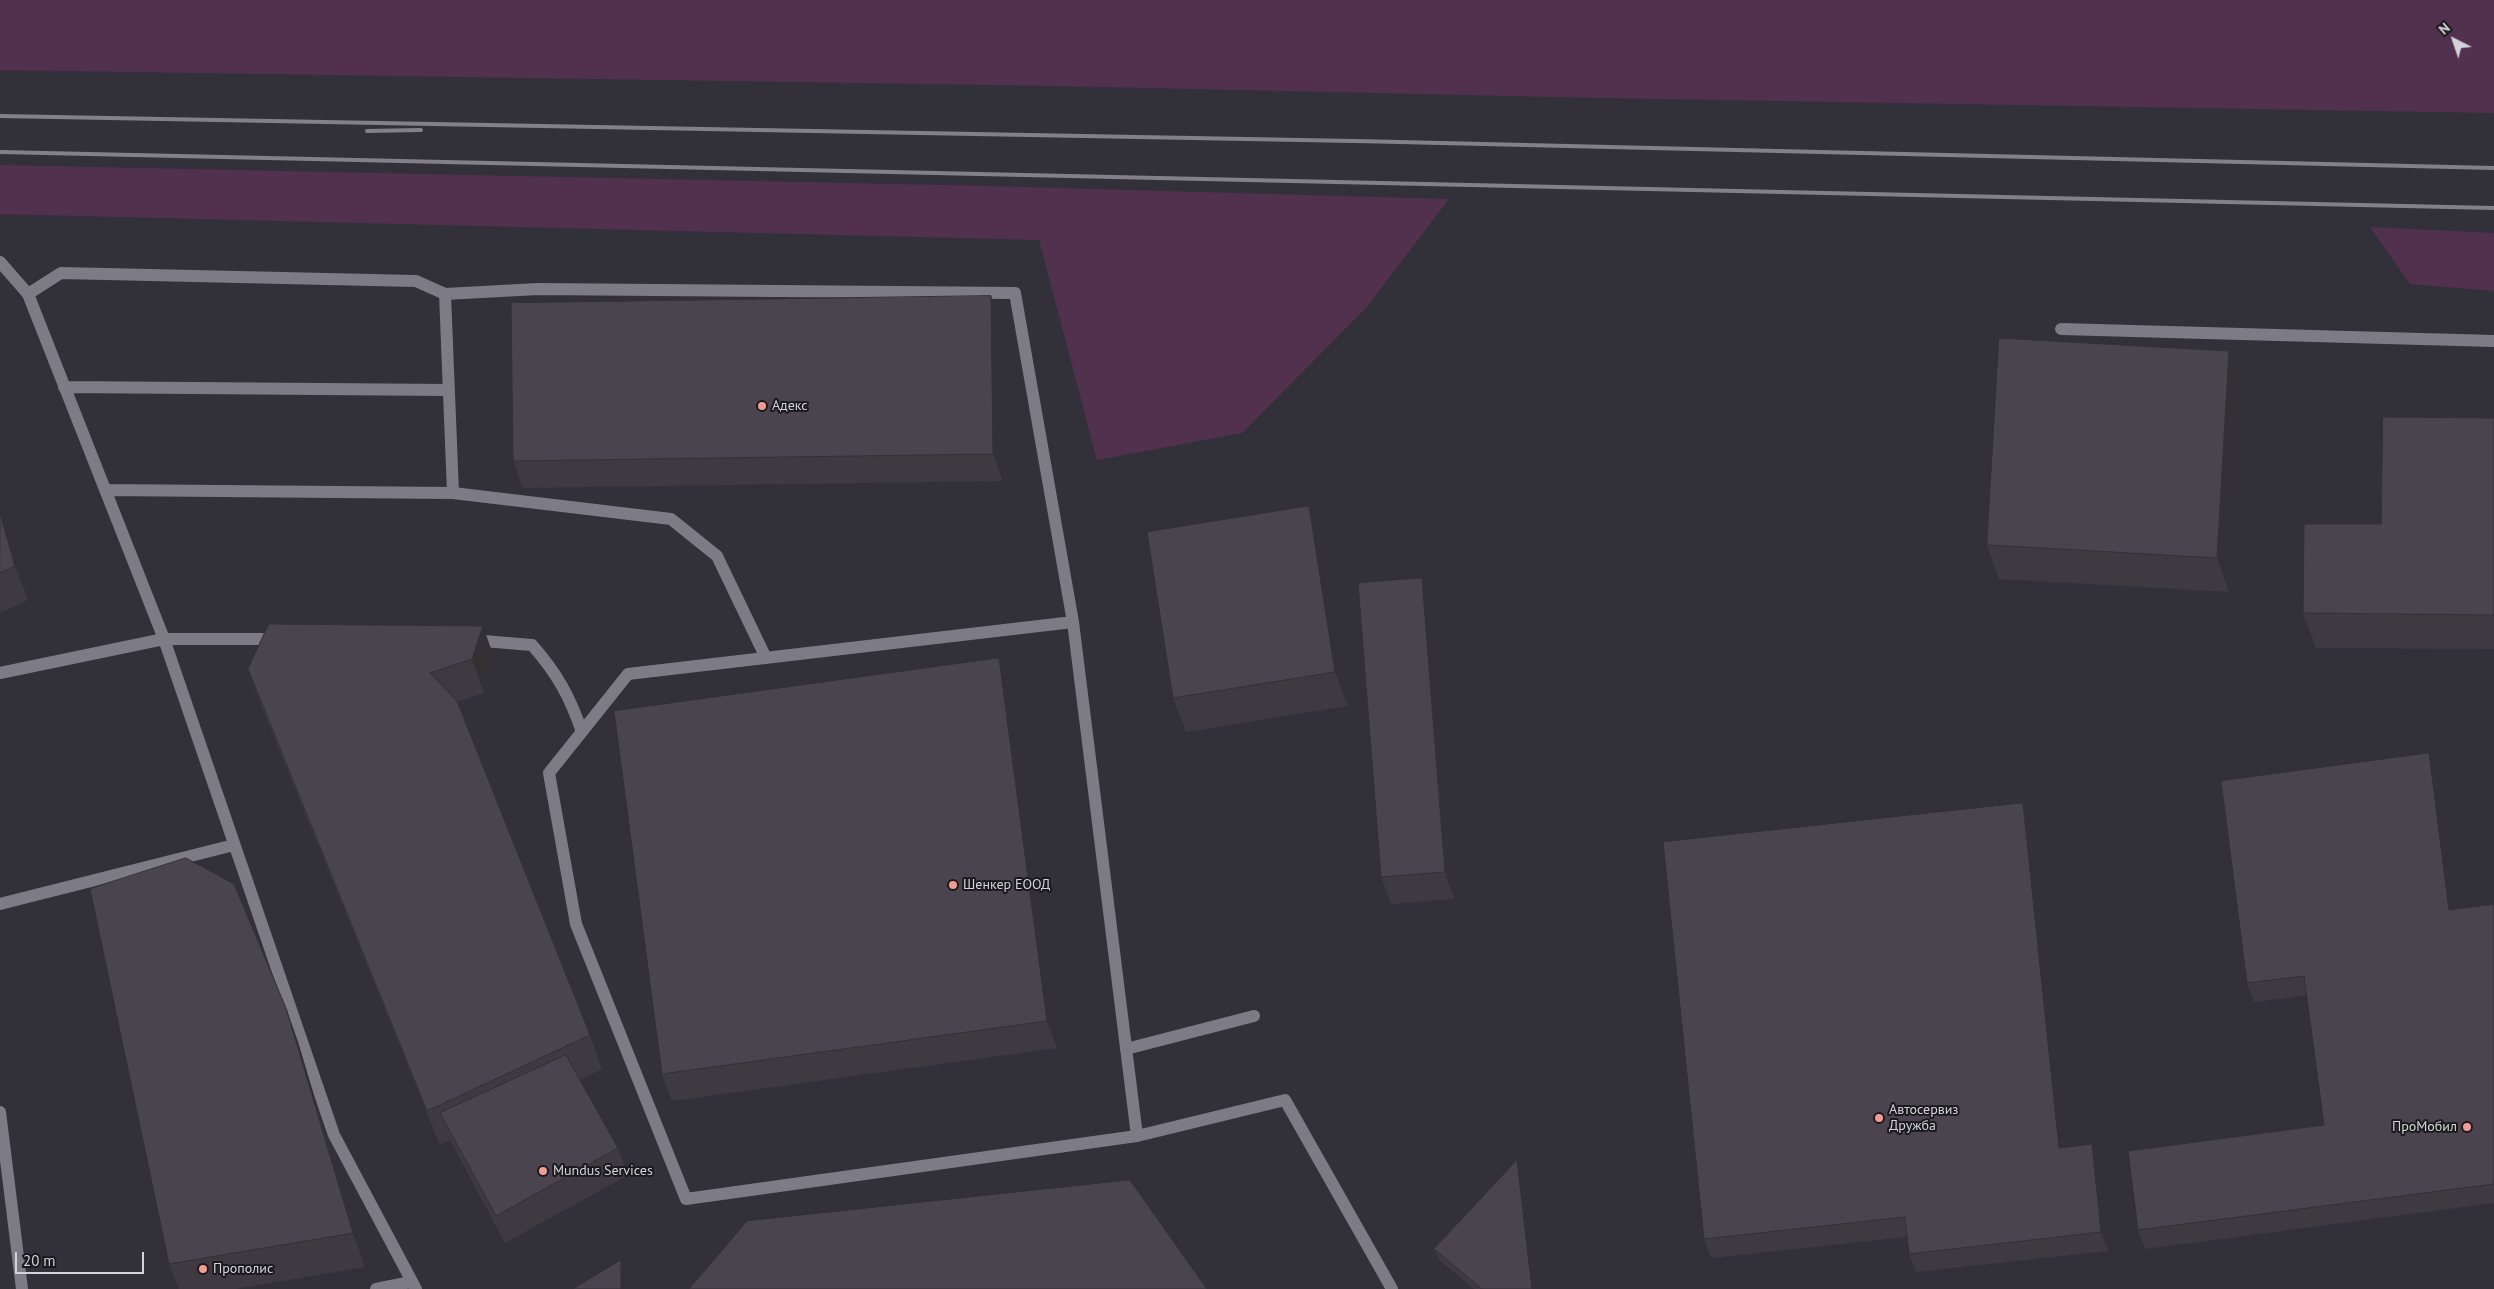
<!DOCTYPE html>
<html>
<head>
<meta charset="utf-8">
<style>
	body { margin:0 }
	#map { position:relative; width:2494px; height:1289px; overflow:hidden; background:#32313a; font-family:"PT Sans",sans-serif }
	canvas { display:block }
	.north { position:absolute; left:2429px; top:15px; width:50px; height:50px; -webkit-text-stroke:4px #1a1a1e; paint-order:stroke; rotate:319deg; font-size:14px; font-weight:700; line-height:20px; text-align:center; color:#d4d3d9 }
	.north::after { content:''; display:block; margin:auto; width:18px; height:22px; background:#d4d3d9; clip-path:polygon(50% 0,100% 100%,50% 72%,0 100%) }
	.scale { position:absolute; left:15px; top:1252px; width:129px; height:22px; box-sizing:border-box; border:2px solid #d4d3d9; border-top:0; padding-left:6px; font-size:15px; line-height:18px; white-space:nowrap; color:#d4d3d9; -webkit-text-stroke:4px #1a1a1e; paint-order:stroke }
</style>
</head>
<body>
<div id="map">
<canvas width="2494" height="1289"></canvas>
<div class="north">N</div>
<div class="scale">20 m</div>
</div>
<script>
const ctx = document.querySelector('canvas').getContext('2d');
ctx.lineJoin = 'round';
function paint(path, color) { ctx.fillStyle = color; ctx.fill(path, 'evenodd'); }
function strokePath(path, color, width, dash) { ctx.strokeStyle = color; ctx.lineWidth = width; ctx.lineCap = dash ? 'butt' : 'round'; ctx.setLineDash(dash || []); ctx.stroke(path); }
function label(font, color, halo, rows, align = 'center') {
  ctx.font = font + ' "PT Sans",sans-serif'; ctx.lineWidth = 4; ctx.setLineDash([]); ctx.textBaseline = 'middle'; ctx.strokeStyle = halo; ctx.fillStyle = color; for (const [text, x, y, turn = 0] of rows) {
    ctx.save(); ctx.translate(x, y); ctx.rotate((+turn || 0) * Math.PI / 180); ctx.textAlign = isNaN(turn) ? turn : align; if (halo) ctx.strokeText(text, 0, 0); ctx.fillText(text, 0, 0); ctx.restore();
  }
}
paint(new Path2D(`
	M0 0H2494V113L1601 98 1058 86 0 70Z
	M0 165 988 186 1449 199 1366 308 1242 433 1097 460 1039 240 0 214Z
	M2370 227 2494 233V291L2410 284Z`), '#51314e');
strokePath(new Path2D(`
	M0 262 28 294 164 639 334 1135 416 1289
	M28 294 61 273 416 281 445 294 538 289 1015 293 1073 622
	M2061 329 2494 341
	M64 387 449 390
	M105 490 453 493 445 294
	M453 493 671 519 717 556 766 658
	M1073 622 1137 1136 686 1199 576 924 549 773 628 674Z
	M471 640 532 645C557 673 570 697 582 732
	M0 673 164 639H278
	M0 904 234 845
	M1126 1049 1254 1016
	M0 1112 22 1289
	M1137 1136 1285 1100 1392 1289
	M376 1289 411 1282`), '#7c7b86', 12);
strokePath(new Path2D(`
	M0 116C831 129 1663 146 2494 168
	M367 131 421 130
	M0 152 2494 208`), '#828189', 4);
paint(new Path2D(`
	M1001 323 1003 481 523 488 513 461Z
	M2229 351 2241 386 2229 592 1999 579 1987 545Z
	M2494 418V649L2316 648 2303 613Z
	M0 505 28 600 0 613Z
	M1309 506 1321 540 1348 706 1186 732 1173 698Z
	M1432 605 1454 899 1391 904 1381 877Z
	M269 624 495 660 484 693 457 702 590 1035 602 1069 580 1080 618 1148 628 1175 505 1243 450 1140 440 1145 260 703 248 669Z
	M999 658 1009 685 1057 1048 672 1101 662 1074Z
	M2436 772 2453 909 2494 904V1203L2145 1249 2138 1230 2324 1125 2307 995 2254 1002 2247 983Z
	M2030 822 2064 1147 2098 1163 2108 1251 1916 1272 1909 1254 1907 1237 1711 1258 1704 1239Z
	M286 1008 298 1042 365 1267 235 1289H179L169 1264Z
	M1521 1169 1534 1289H1474L1438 1259 1434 1249Z`), '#3f3a42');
paint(new Path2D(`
	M991 296 1001 323 1003 481 993 454Z
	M2229 351 2241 386 2229 592 2217 558Z
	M0 505 28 600 15 566 0 513Z
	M1309 506 1321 540 1348 706 1335 672Z
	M1422 578 1432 605 1454 899 1445 872Z
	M483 626 495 660 484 693 472 659Z
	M999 658 1009 685 1057 1048 1047 1021Z
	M2429 753 2436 772 2456 928 2449 910Z
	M2023 803 2030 822 2066 1166 2059 1148Z
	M286 1008 298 1042 365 1267 353 1233Z
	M2092 1144 2098 1163 2108 1251 2101 1232Z
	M1517 1160 1521 1169 1534 1289H1532Z
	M621 1260 632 1289H621Z`), '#333036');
const building = new Path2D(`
	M991 296 993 454 513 461 511 303Z
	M1999 338 2229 351 2217 558 1987 545Z
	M2383 417 2494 418V615L2303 613 2304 524H2381Z
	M1309 506 1335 672 1173 698 1147 532Z
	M0 513 15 566 0 573Z
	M1422 578 1445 872 1381 877 1358 583Z
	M269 624 483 626 472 659 430 673 457 701 590 1035 427 1111 248 669Z
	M999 658 1047 1021 662 1074 614 711Z
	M2429 753 2449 910 2494 904V1184L2138 1230 2128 1151 2324 1125 2304 976 2247 983 2221 781Z
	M2023 803 2059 1148 2092 1144 2101 1232 1909 1254 1905 1217 1704 1239 1663 842Z
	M186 858 234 884 286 1008 353 1233 169 1264 90 889Z
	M566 1055 618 1148 496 1216 440 1113Z
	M1517 1160 1532 1289H1482L1434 1249Z
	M1130 1180 1207 1289H689L747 1221Z
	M621 1260V1289H573Z`);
paint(building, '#49444d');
strokePath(building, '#333036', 1);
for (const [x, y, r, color] of [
	[762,406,5,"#f59c92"],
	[953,885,5,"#f59c92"],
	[1879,1118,5,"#f59c92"],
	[2467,1127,5,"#f59c92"],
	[543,1171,5,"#f59c92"],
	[203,1269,5,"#f59c92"]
]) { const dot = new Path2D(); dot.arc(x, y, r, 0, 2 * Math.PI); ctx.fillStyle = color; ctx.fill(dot); strokePath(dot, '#1a1a1e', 2); }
label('14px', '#d4d3d9', '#1a1a1e', [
	["Адекс",772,406],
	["Шенкер ЕООД",963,885],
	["Автосервиз",1889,1110],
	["Дружба",1889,1126],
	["ПроМобил",2457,1127,"right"],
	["Mundus Services",553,1171],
	["Прополис",213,1269]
], 'left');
</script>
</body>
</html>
